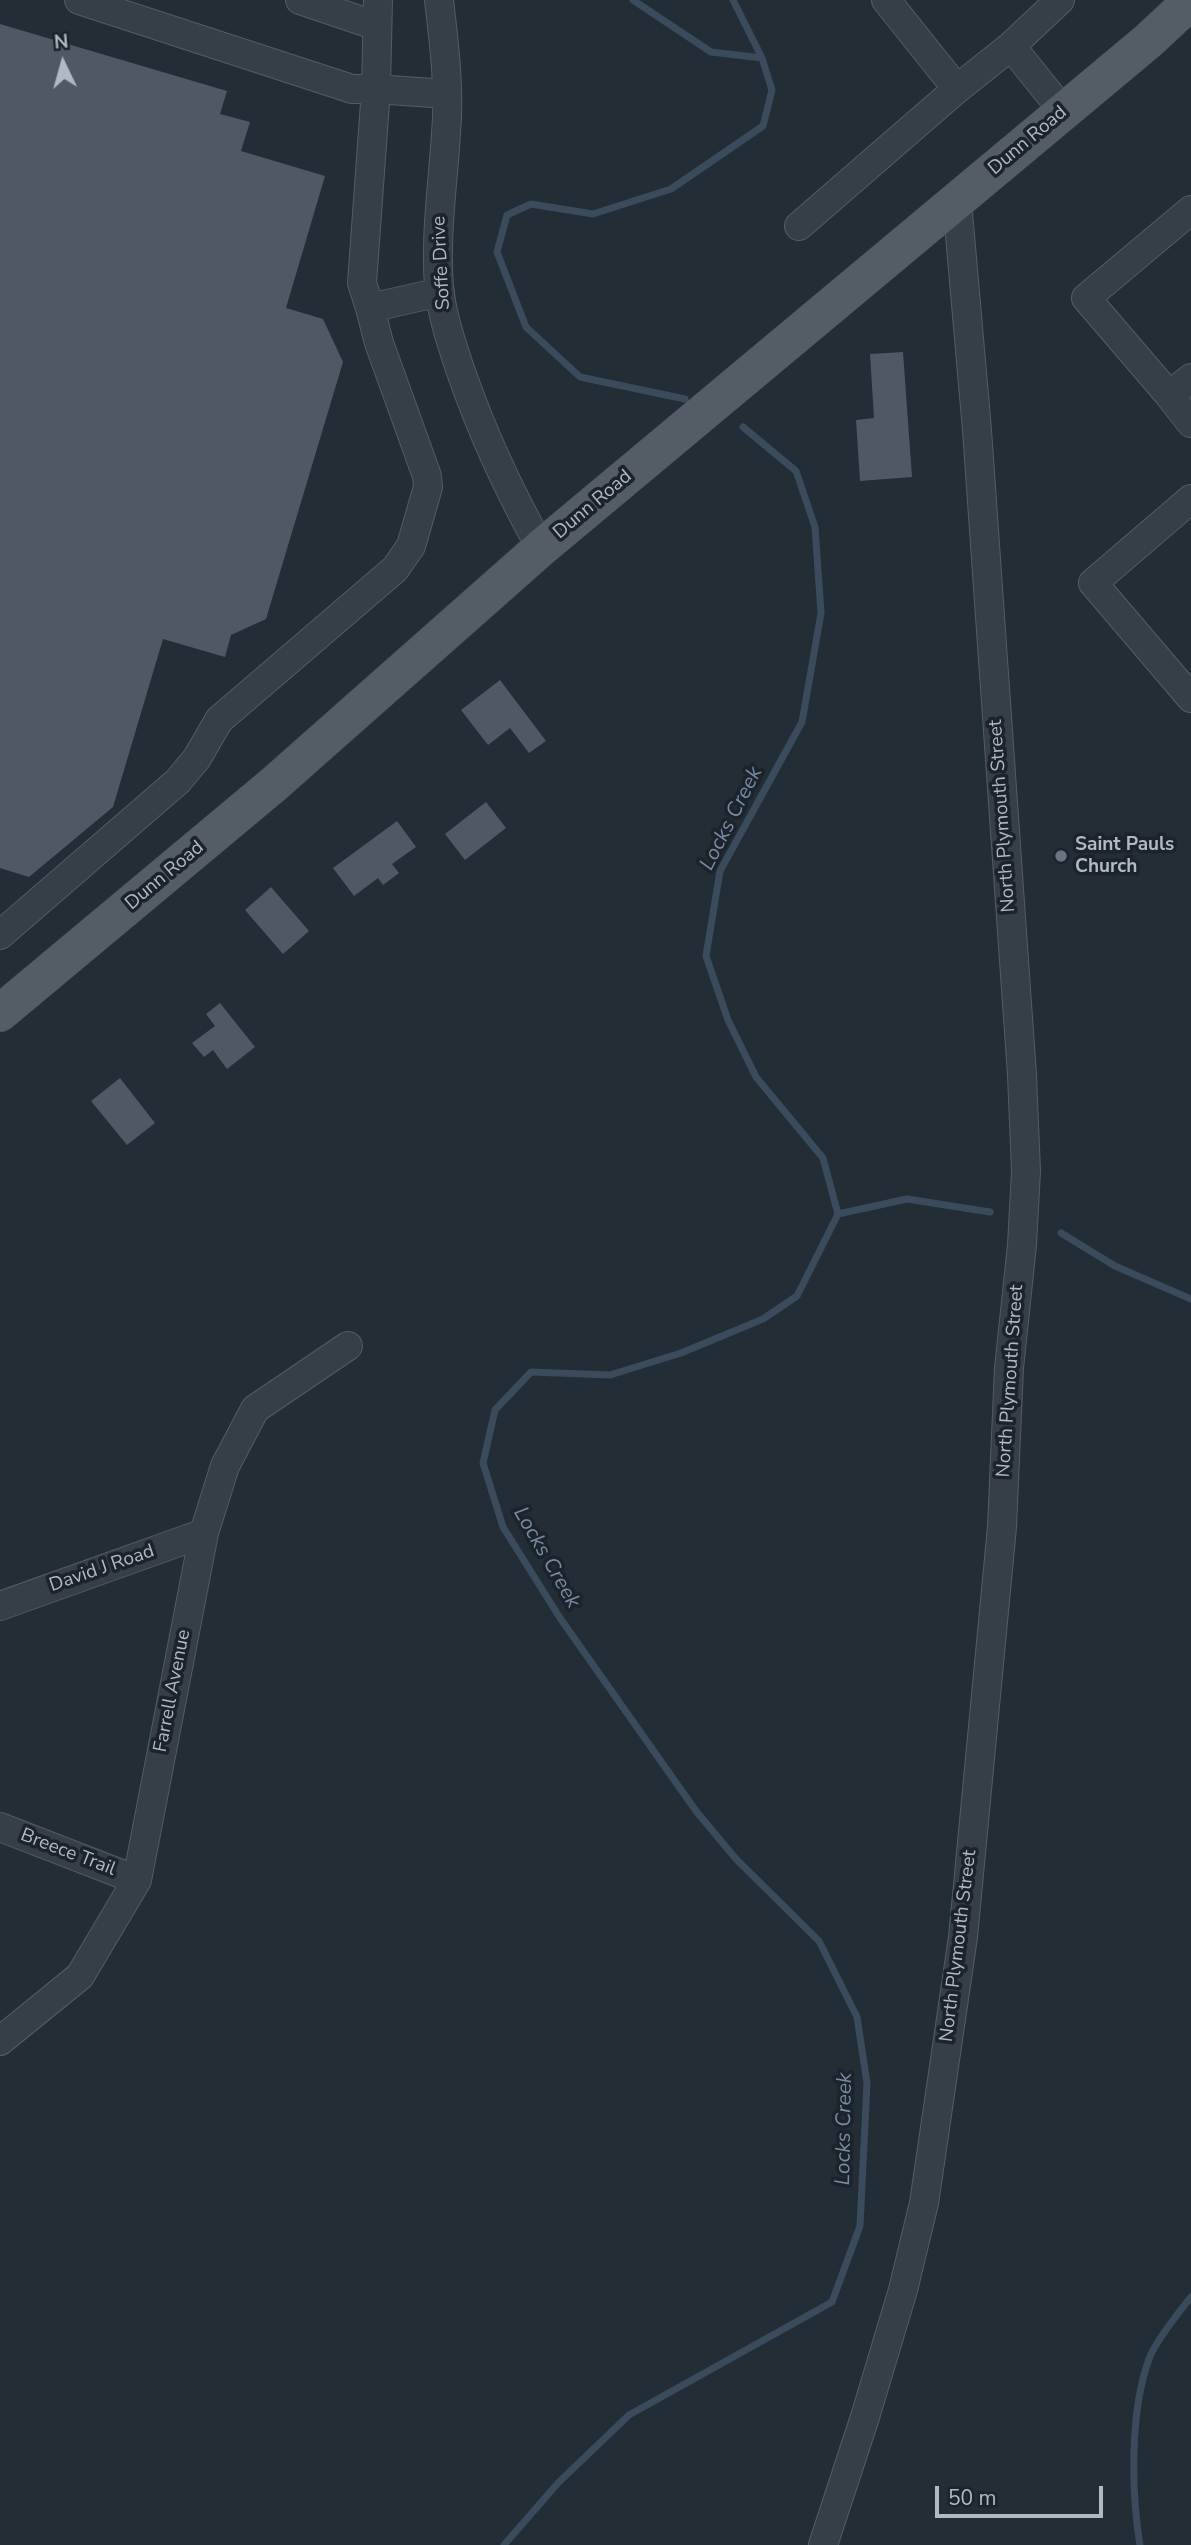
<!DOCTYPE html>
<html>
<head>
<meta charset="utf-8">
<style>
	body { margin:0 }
	#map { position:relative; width:1191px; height:2545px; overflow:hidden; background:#232d35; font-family:"Nunito Sans",sans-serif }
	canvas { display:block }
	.north { position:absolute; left:28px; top:28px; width:70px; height:70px; -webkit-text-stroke:5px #1c232b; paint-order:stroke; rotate:355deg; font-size:19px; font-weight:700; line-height:28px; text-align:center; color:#b1b9c2 }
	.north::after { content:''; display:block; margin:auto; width:24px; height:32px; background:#b1b9c2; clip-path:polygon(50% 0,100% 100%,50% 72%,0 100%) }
	.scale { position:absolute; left:935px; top:2486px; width:168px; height:32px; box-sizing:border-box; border:4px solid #b1b9c2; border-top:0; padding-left:9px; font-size:21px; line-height:24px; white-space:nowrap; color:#b1b9c2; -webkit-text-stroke:5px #1c232b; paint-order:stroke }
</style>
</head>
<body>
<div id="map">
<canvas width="1191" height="2545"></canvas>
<div class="north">N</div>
<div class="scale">50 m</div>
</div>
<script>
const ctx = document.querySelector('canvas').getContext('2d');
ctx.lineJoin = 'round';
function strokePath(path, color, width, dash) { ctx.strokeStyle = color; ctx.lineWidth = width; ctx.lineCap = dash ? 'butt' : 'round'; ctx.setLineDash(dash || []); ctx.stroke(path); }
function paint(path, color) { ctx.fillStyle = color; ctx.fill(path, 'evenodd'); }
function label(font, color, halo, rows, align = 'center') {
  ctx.font = font + ' "Nunito Sans",sans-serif'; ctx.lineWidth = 7; ctx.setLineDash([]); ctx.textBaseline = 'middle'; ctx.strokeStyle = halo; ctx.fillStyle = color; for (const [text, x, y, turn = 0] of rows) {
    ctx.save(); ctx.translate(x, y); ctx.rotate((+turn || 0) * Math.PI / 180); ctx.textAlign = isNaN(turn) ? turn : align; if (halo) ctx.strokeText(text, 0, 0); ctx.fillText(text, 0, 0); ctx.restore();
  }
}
strokePath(new Path2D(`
	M633 0 711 52 762 58 772 90 763 126 671 189 593 214 531 204 507 215 497 252 526 327 580 377 685 399
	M733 0 762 58
	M838 1214 907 1199 990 1212
	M1061 1233 1115 1266 1191 1299
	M504 2545 558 2483 629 2415 832 2302 860 2226 867 2083 857 2017 819 1941 736 1859 696 1811 560 1618 503 1527 483 1463 495 1410 531 1372 610 1375 681 1353 763 1319 797 1296 838 1214 823 1158 756 1077 728 1020 706 956 720 871 802 722 821 613 815 527 796 471 743 427
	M1140 2545C1131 2491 1130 2411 1149 2359 1155 2342 1179 2312 1191 2297`), '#3a4c5c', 7);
paint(new Path2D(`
	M0 24 227 91 220 114 250 122 241 151 325 176 286 308 323 319 343 362 266 619 231 635 225 657 163 639 113 807 29 877 0 868Z
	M903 352 912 477 860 481 856 420 874 418 870 354Z
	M500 680 546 741 529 753 510 728 488 745 461 710Z
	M486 802 506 828 465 860 445 834Z
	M397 821 416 847 392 864 399 873 383 885 378 878 354 896 333 868Z
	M271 887 309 931 283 954 245 910Z
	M220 1003 255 1047 227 1069 213 1050 204 1057 192 1043 215 1026 206 1014Z
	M120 1078 155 1123 127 1145 91 1101Z`), '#4f5964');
const minor = new Path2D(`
	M79 0 352 89H376L362 283 370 308 440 292
	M300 0 377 26
	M378 0 376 89 446 94
	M439 0C444 43 450 89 446 133 443 184 435 235 439 287 442 315 451 342 460 369 482 433 508 489 541 548
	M886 0 957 89
	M1011 46 1063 111
	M1191 210 1086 298 1169 395 1191 378
	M799 226 957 89 1011 46 1060 0
	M1169 395 1191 423
	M1191 499 1093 583 1191 698
	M0 935 178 781 197 758 219 720 395 569 411 546 428 487 427 476 379 343 370 308
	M0 1606 204 1533
	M0 1827 137 1880
	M0 2041 80 1976 137 1880 204 1533 225 1466 255 1409 348 1346
	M823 2545 865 2417 903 2290 924 2203 963 1937 1002 1527 1009 1368 1022 1245 1026 1171 1022 1075 977 430 957 201`);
const major = new Path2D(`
	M0 1013 273 785 541 548 1148 41 1191 1`);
strokePath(minor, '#545c64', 30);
strokePath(major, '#40474f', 38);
strokePath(minor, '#363e46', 28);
strokePath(major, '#545d66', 37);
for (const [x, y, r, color] of [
	[1061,856,7,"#6b7280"]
]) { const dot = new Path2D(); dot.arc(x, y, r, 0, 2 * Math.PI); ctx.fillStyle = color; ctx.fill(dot); strokePath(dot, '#1c232b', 2.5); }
label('19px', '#b1b9c2', '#1c232b', [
	["Dunn Road",1028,141,-40],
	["Soffe Drive",442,263,-93],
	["Dunn Road",593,505,-40],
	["North Plymouth Street",1003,816,-94],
	["Dunn Road",165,876,-40],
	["North Plymouth Street",1011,1381,-86],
	["David J Road",102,1569,-19],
	["Farrell Avenue",173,1691,-79],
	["Breece Trail",68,1853,21],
	["North Plymouth Street",959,1946,-83]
]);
label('bold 19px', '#b1b9c2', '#1c232b', [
	["Saint Pauls",1075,845],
	["Church",1075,867]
], 'left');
label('italic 21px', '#758da2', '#1c232b', [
	["Locks Creek",732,819,-63],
	["Locks Creek",546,1558,60],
	["Locks Creek",845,2129,-89]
]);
</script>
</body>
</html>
